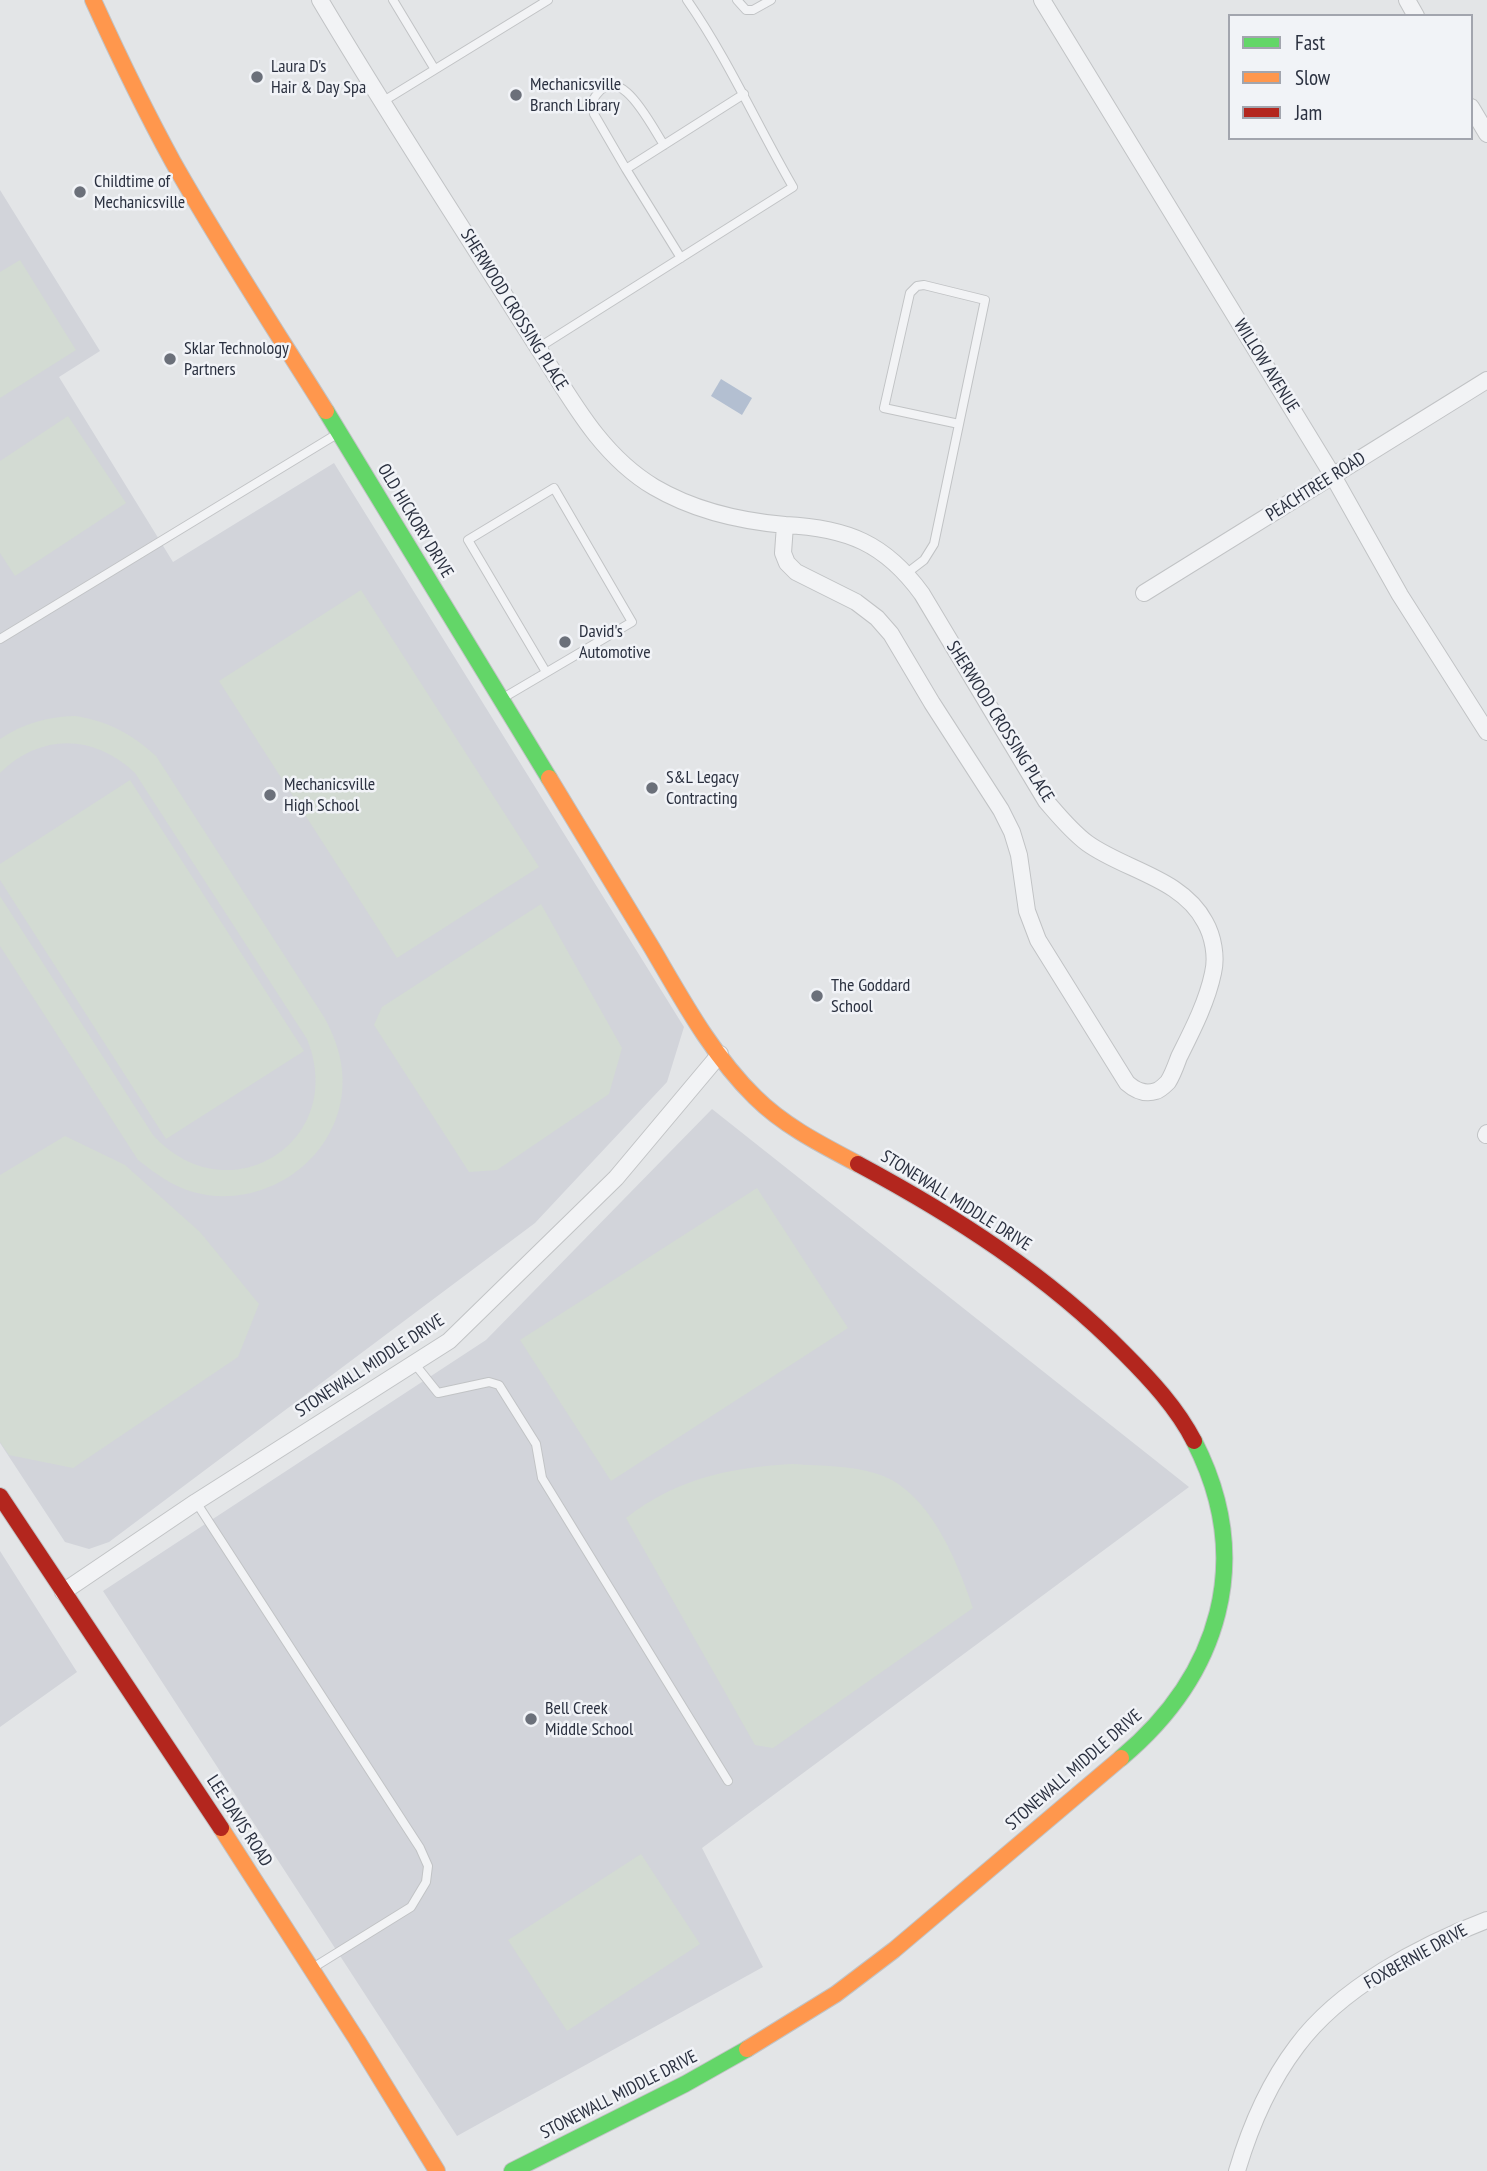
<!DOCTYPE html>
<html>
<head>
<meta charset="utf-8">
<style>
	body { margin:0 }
	#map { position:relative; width:1487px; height:2171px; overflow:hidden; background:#e3e5e7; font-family:"PT Sans Narrow",sans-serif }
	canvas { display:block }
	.legend { position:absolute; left:1228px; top:14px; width:245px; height:126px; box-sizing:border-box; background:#f1f3f7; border:2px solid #a2a5ae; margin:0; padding:9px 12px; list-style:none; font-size:21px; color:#2b3140 }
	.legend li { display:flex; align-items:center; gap:14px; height:35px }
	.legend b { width:35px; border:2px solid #a2a5ae }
</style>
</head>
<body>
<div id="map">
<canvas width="1487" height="2171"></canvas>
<ul class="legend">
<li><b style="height:9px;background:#63d668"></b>Fast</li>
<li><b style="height:9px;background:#ff974d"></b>Slow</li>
<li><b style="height:9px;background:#b3261e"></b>Jam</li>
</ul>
</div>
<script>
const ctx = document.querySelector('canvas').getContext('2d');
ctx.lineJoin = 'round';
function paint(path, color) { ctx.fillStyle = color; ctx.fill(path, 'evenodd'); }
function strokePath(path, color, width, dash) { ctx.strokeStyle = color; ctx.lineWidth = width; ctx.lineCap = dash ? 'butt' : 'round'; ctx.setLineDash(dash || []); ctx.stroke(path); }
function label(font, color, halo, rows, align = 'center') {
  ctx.font = font + ' "PT Sans Narrow",sans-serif'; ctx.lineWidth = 5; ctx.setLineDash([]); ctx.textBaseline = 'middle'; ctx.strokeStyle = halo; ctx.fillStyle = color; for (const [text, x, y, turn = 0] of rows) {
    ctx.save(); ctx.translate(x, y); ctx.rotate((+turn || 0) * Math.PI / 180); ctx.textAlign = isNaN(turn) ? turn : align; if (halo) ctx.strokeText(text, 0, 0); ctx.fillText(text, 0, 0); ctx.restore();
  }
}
paint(new Path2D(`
	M0 190 100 351 59 377 173 562 334 463 684 1027 667 1082 535 1223 109 1542 89 1549 65 1542 0 1443Z
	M712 1109 1189 1487 702 1848 763 1967 457 2136 103 1591 486 1340Z
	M0 1551 77 1672 0 1727Z`), '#d2d4da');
paint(new Path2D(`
	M20 260 76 350 0 398V272Z
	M68 416 126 503 15 576 0 553V461Z
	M361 590 539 867 397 958 219 681Z
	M75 716C108 721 132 734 156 756L324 1017C337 1041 345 1065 342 1093 334 1164 260 1211 193 1192 172 1186 155 1173 138 1160L0 946V896L153 1135C227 1217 349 1143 307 1039L135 773C94 734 41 733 0 773V739C24 723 47 717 75 716Z
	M130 780 304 1051 166 1139 0 880V864Z
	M541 904 622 1048 609 1094 497 1170 469 1172 374 1025 382 1007Z
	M65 1136 125 1165 200 1232 259 1304 238 1357 73 1468 9 1455 0 1442V1175Z
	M757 1188 848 1328 611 1481 520 1340Z
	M792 1464C822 1466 855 1465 883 1476 931 1495 958 1563 973 1608L773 1748 755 1745 626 1518C678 1478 728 1468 792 1464Z
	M641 1854 700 1944 567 2031 508 1940Z`), '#d3dbd3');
paint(new Path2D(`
	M721 379 752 398 742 415 711 396Z`), '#b3bfd1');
const lane = new Path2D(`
	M393 0 434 68
	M737 0 746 10H753L771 0
	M382 102 548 0
	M626 169 594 114 593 100C618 55 651 126 664 145
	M681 258 626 169 744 94
	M538 348 793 187C757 125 728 59 687 0
	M907 573 924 560 934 544 985 300 924 285 917 286 910 293 884 408 959 424
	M0 639 337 434
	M503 698 632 622 554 488 468 540 546 672
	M414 1363 438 1393 489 1382 499 1385 536 1444 542 1478 728 1781
	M196 1502 420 1848 428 1866 426 1882 411 1907 311 1969`);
const street = new Path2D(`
	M320 0C377 96 437 189 497 283 515 312 533 340 551 368 579 413 607 459 654 487 693 510 740 521 785 525
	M1042 0 1333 476 1400 595 1487 732
	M1407 0 1416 16
	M1471 107 1487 134
	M785 525C847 528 885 543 922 594L1046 801C1059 816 1071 831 1087 843 1124 870 1182 878 1205 922 1213 936 1217 957 1213 973 1207 1002 1192 1031 1179 1057 1176 1065 1173 1074 1168 1082 1165 1085 1160 1090 1156 1091 1144 1095 1135 1090 1127 1083L1038 940 1027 911 1019 855 1012 832 1001 810 932 703 891 634 877 618 856 602 796 572 787 563 783 553Z
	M1144 593 1487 380
	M1486 1135 1487 1133
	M63 1592 196 1502 449 1341 616 1178 720 1054
	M1237 2171C1250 2127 1269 2083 1297 2046 1340 1988 1421 1945 1487 1920`);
const fast = new Path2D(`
	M326 411 549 778
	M1121 1758C1220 1675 1255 1560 1194 1441
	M512 2171 685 2084 747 2049`);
const slow = new Path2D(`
	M93 0C118 55 144 109 173 162 221 247 274 328 326 411
	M549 778C583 835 618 891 652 948 682 999 712 1055 755 1097 784 1126 822 1145 858 1164
	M221 1828 357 2040 437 2171
	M747 2049 836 1994 894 1950 1121 1758`);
const jam = new Path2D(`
	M858 1164C955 1216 1047 1275 1124 1353 1151 1380 1177 1408 1194 1441
	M0 1496 221 1828`);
strokePath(lane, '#c1c3c5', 10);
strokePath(street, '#c1c3c5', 18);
strokePath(fast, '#c1c3c5', 18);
strokePath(slow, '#c1c3c5', 18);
strokePath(jam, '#c1c3c5', 18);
strokePath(lane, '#f2f3f5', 8);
strokePath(street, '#f2f3f5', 16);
strokePath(fast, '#63d668', 16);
strokePath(slow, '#ff974d', 16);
strokePath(jam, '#b3261e', 16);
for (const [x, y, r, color] of [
	[257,77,7,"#6b707a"],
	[516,95,7,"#6b707a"],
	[80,192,7,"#6b707a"],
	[170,359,7,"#6b707a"],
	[565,642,7,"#6b707a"],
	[652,788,7,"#6b707a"],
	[270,795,7,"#6b707a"],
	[817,996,7,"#6b707a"],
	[531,1719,7,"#6b707a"]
]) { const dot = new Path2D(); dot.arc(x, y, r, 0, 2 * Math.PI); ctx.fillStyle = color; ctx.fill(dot); strokePath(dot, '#f1f3f7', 2.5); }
label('18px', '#2b3140', '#f1f3f7', [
	["Laura D's",271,67],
	["Hair & Day Spa",271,88],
	["Mechanicsville",530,85],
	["Branch Library",530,106],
	["Childtime of",94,182],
	["Mechanicsville",94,203],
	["Sklar Technology",184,349],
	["Partners",184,370],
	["David's",579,632],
	["Automotive",579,653],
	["S&L Legacy",666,778],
	["Contracting",666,799],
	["Mechanicsville",284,785],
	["High School",284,806],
	["The Goddard",831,986],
	["School",831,1007],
	["Bell Creek",545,1709],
	["Middle School",545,1730]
], 'left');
label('18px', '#2b3140', '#f1f3f7', [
	["SHERWOOD CROSSING PLACE",514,310,58],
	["WILLOW AVENUE",1266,366,58],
	["PEACHTREE ROAD",1316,487,-32],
	["OLD HICKORY DRIVE",415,521,59],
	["SHERWOOD CROSSING PLACE",1000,722,58],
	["STONEWALL MIDDLE DRIVE",956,1201,32],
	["STONEWALL MIDDLE DRIVE",370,1366,-33],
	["STONEWALL MIDDLE DRIVE",1074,1770,-41],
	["LEE-DAVIS ROAD",239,1821,57],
	["FOXBERNIE DRIVE",1416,1957,-29],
	["STONEWALL MIDDLE DRIVE",619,2095,-27]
]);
</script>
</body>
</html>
